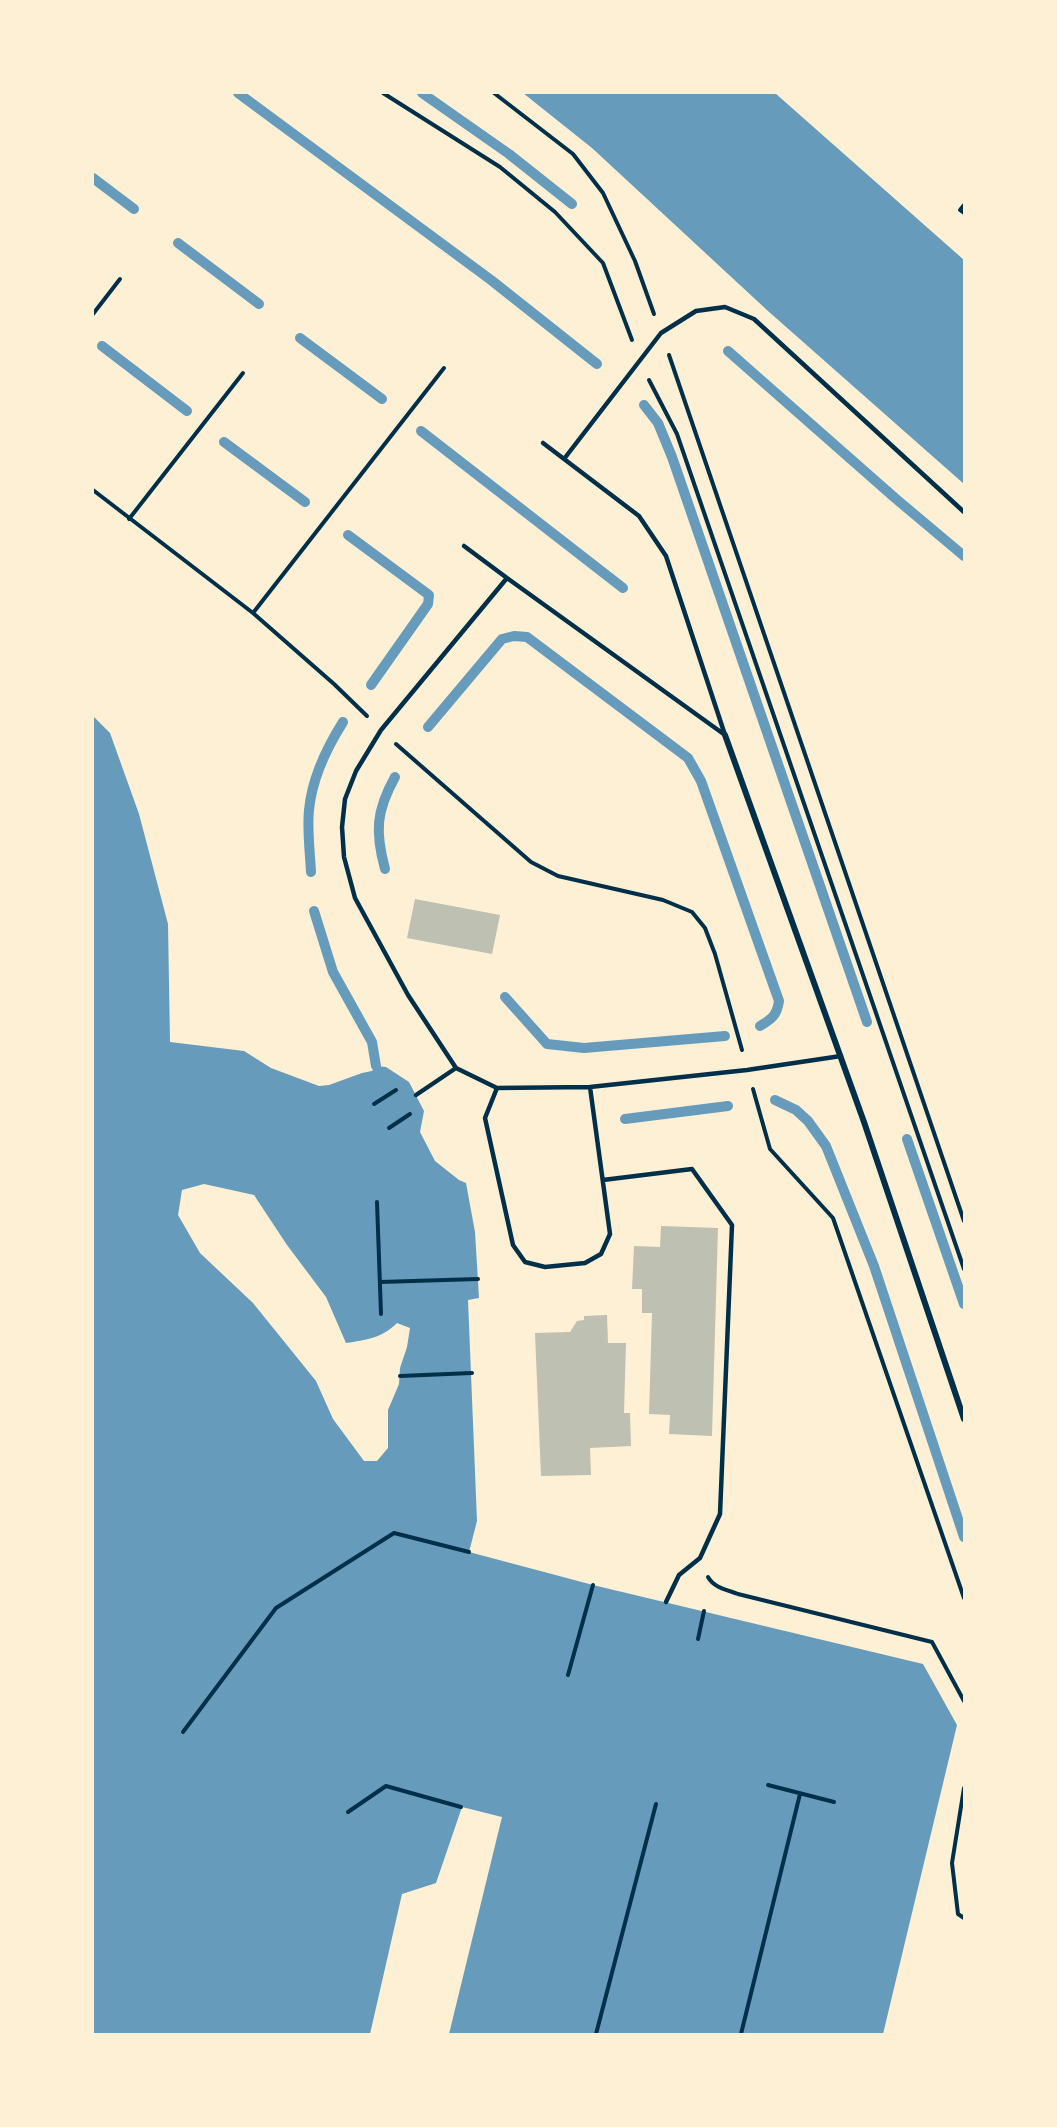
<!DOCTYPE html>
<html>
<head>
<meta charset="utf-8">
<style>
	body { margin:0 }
	#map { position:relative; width:1057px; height:2127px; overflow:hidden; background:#fdf0d5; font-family:Montserrat,sans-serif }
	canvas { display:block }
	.frame { position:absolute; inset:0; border:94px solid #fdf0d5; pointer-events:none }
</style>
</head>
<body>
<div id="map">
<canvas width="1057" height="2127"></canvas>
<div class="frame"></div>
</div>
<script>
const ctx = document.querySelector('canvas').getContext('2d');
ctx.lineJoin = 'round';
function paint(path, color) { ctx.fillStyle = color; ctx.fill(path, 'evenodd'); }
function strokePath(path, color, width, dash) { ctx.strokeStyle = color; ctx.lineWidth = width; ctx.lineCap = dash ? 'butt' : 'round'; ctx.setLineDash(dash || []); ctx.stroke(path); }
paint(new Path2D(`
	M523 93H775L964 260V484L768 311 592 148Z
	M93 716 110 733 139 814 168 924 170 1042 244 1051 271 1068 319 1086 329 1085 362 1073 372 1071 376 1066 386 1067 409 1082 424 1111 420 1132 435 1161 459 1180 466 1183 475 1232 479 1298 468 1300 477 1521 469 1552 593 1585 923 1664 957 1725 883 2034H449L502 1817 462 1807 436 1883 402 1894 370 2034H93ZM204 1184 254 1195 287 1245 326 1297 346 1343C366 1340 382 1338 397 1323L410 1328 407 1347 400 1368 399 1384 388 1410V1448L377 1461H364L333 1419 316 1381 253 1303 200 1253 178 1215 182 1190Z`), '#669bbc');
strokePath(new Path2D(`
	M238 93 491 280 597 364
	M422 93 509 154 572 204
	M93 178 134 209
	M178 243 259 304
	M300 338 382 399
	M102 346 187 411
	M728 351 895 498 964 556
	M644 405 658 423 672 457 867 1022
	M421 431 623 588
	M224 442 305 502
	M348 535 429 595 428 604 371 685
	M428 727 502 639 514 636 527 637 688 758 701 781 779 1001C777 1015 772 1019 760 1026
	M385 869C375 832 376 811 395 777
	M311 872C310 852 307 830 309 810 312 778 326 749 343 722
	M314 911 333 972 372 1042 376 1066
	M505 997 547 1044 584 1048 725 1036
	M775 1100 796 1110 808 1121 826 1146 874 1266 964 1537
	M625 1119 728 1106
	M907 1139 964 1304`), '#669bbc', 10);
paint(new Path2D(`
	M415 899 500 915 492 954 407 938Z
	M661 1226 718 1228 712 1436 669 1434 670 1415 649 1414 652 1313H642V1289H632L634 1246 660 1247Z
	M607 1315 608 1343H626L624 1413H630L631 1446 590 1448 591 1475 541 1476 535 1333 570 1332 577 1321 584 1320V1316Z`), '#bec0b2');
strokePath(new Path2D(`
	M383 93 500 167 555 212 603 263 632 340
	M494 93 573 154 603 193 635 261 654 314
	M964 205 960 210 964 213
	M93 314 120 279
	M669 355 964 1221
	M649 380 677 434 964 1269
	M93 490 253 613 334 684 367 716
	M129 519 243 373
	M253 613 444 368
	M396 744 531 862 558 876 663 900 692 912 705 928 715 954 742 1050
	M753 1089 770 1149 833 1218 964 1598
	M374 1104 396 1090
	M389 1128 410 1114
	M377 1202 381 1314
	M380 1282 478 1279
	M400 1376 472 1373
	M708 1577C714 1588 728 1590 738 1594L932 1642 964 1701
	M698 1639 704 1611
	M568 1675 593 1585
	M183 1732 276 1608 394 1533 469 1552
	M768 1785 834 1802
	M964 1788 952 1863 958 1914 964 1918
	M348 1812 386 1786 461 1807
	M596 2034 656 1804
	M741 2034 800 1794`), '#003049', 4);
strokePath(new Path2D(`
	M543 443 639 516 666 556 725 735
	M564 459 661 333 696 311 725 307 754 319 964 512
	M464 546 507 578
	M725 735 507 578 381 730 356 771 345 799 342 827 344 857 355 898 408 995 456 1068 497 1088 590 1087 747 1070 841 1056
	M497 1088 485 1118 513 1245 525 1262 545 1267 585 1263 601 1254 610 1234 590 1087
	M416 1095 456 1068
	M603 1180 692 1169 732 1225 720 1514 700 1558 679 1575 666 1602`), '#003049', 4.5);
strokePath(new Path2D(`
	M725 735 864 1122 964 1419`), '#003049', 6);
</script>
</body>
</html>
